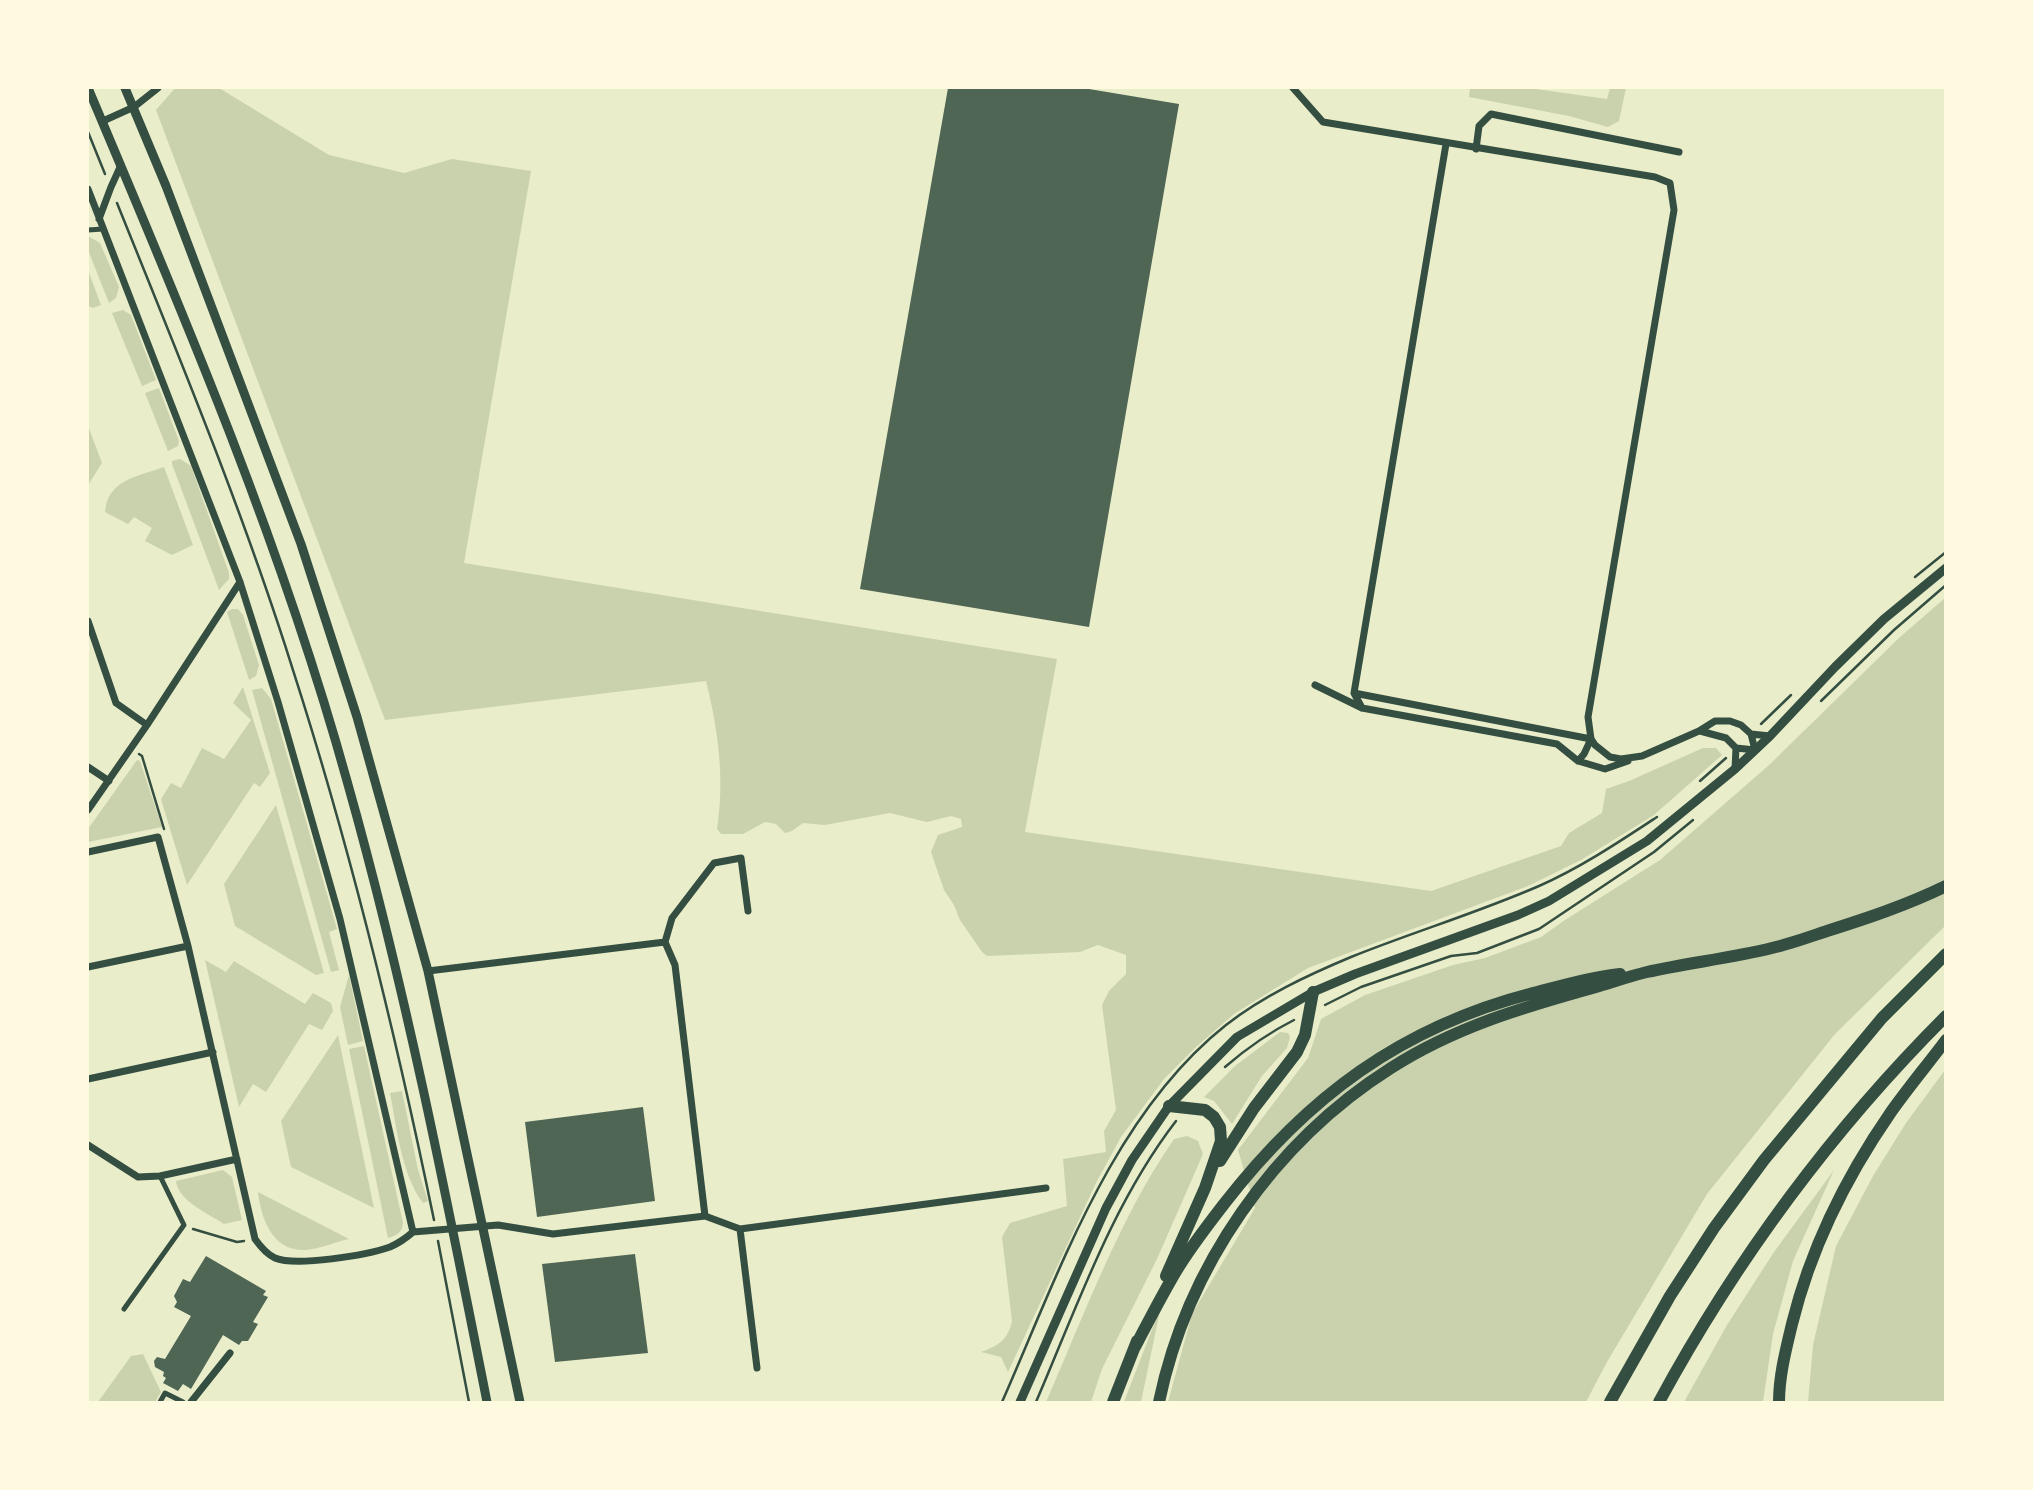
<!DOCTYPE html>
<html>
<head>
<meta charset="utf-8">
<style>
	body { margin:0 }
	#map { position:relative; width:2033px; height:1490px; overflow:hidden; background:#e9edc9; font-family:"IBM Plex Sans",sans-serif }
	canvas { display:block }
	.frame { position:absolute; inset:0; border:89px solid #fefae0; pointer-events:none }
</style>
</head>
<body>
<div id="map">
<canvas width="2033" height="1490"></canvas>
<div class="frame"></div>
</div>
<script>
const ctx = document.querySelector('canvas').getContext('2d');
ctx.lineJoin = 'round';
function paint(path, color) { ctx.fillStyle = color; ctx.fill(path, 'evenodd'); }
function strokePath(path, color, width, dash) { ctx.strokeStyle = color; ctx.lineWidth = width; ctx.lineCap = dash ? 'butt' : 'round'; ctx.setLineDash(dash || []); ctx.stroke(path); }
paint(new Path2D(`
	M175 88H219L329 155 404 173 452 159 531 171 464 563 1057 659 1025 832 1431 891 1561 846 1569 833 1602 813 1606 789 1629 781 1703 748H1716L1722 755 1654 815 1581 860 1528 886 1308 968 1234 1014 1196 1047 1164 1079 1121 1137 1096 1183 1008 1372 1001 1357 981 1352C998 1346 1008 1340 1012 1321L1002 1237 1010 1223 1067 1206 1063 1159 1106 1152 1104 1131 1116 1110 1102 1005 1109 991 1126 974V955L1098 945 1080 952 987 956 982 952 960 920 954 905 944 890 931 852 938 835 962 827 961 819 951 816 927 822 890 813 825 825 803 823 792 831 785 833 776 824 765 822 743 834H721L717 829C725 779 718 729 706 681L385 720 156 110Z
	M1470 88H1529L1607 99 1610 88H1626L1619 121 1608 127 1569 116 1469 97Z
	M88 236 100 243 119 287 116 298 109 303 88 250Z
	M88 270 101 305 93 308 88 306Z
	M123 310 131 315 156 380 142 386 112 313Z
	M159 388 179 441 178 446 168 451 145 393Z
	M88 426 102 463 88 485Z
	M180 459 191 466 229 573V579L219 590 172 464V461Z
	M164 467 193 545 172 555 145 541 152 528 134 517 128 524 105 512C108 479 137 477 164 467Z
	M1945 598V926L1835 1034 1707 1194 1607 1362 1586 1402H1168L1192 1314 1255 1208 1238 1150 1308 1058 1321 1019 1365 995 1453 965 1485 958 1541 937 1565 920 1660 860 1768 766 1900 637Z
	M232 609H238L243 615 259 665 256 676 249 680 227 612Z
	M243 687 270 773 260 787 254 783 187 885 161 799 171 783 181 788 202 748 224 759 251 720 233 703Z
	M262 688 271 699 337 929 329 932 339 970 331 972 252 690Z
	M137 760 140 761 162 827 88 842V829Z
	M276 805 324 973 316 975 235 926 224 884Z
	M205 960 226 972 234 961 305 1004 313 993 331 1003 333 1011 322 1030 309 1024 266 1092 253 1084 239 1107Z
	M349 975 363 1041 348 1045 340 1007Z
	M1280 1032 1288 1033 1290 1037 1287 1048 1262 1076 1232 1124 1214 1101 1204 1097 1235 1066Z
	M338 1035 374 1208 291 1167 281 1121Z
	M364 1046 403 1223C402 1233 397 1235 388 1238L349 1049Z
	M1945 1070V1402H1808L1813 1345 1836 1246 1873 1176 1906 1123Z
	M402 1091 418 1170 428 1201 423 1203C401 1173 397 1129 390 1093Z
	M1187 1136 1198 1141 1203 1154 1157 1259 1102 1369 1091 1402H1046C1085 1313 1119 1219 1174 1139Z
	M223 1170 232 1177 242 1220 224 1224C209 1214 178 1201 176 1181Z
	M1834 1170 1793 1261 1773 1334 1763 1402H1684L1727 1325 1774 1252Z
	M258 1192 349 1239C335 1242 320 1249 306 1250 272 1252 261 1218 258 1192Z
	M1161 1306 1141 1402H1124Z
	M143 1354 161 1392 155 1402H98L131 1356Z`), '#cad2ad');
paint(new Path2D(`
	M948 88H1083L1179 104 1089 627 860 589Z
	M643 1107 655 1201 537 1217 525 1122Z
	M635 1254 648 1353 555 1362 542 1264Z
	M206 1256 266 1291 263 1295 268 1297 253 1322 258 1324 248 1341H242L239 1345 223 1335 191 1389 183 1384 178 1391 163 1383 166 1378 163 1376 164 1372 155 1367 154 1361 157 1357 165 1359 191 1316 174 1307 177 1302 174 1296 183 1279 190 1282Z`), '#4f6655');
strokePath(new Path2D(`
	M88 132 105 174
	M117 203C179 357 243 511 293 670 351 850 396 1035 434 1220
	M1915 577 1946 552
	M1821 701 1894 630 1946 585
	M1761 724 1791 695
	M139 754 142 756 164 829
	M1700 781 1726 758
	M1325 1005 1361 987 1451 956 1477 953 1539 929 1654 852 1693 820
	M1225 1067C1247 1048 1268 1033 1294 1020
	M193 1229 237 1242 244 1241
	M438 1241 469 1402
	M1002 1402C1059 1273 1112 1115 1226 1025 1263 996 1308 975 1351 957 1413 932 1477 913 1539 886 1580 868 1619 842 1657 817
	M1036 1402C1077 1307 1112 1204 1176 1121`), '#344e41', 2.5);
strokePath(new Path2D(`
	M88 230 103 229
	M124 1309 184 1225 160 1176
	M160 1402 165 1393 183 1402`), '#344e41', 5);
strokePath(new Path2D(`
	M1293 88 1323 122 1655 177 1670 183 1674 210 1588 717 1591 739 1595 745 1610 757 1621 759 1642 756 1699 731 1715 721H1730L1741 725 1751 734 1770 736
	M103 121 134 107 158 88
	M1476 149 1479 126 1491 114 1679 152
	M88 189 240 582 278 702 340 919 413 1232 498 1225 553 1234 705 1216 740 1229 1046 1188
	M99 219 111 187 121 165
	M88 621 116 703 147 725
	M1315 685 1362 708 1557 744 1578 761 1605 769 1628 761
	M1354 693 1591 739
	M1362 708 1354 693 1446 144
	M1700 731 1726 738 1736 748 1735 769
	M1736 748 1755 750 1751 734
	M1578 761 1584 754 1591 739
	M88 767 109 781
	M88 810 147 725 240 582
	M88 852 158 837 188 946 255 1239C260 1246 266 1254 275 1258 296 1267 367 1255 390 1247 399 1243 405 1239 413 1232
	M88 967 188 946
	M428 971 665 942
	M88 1079 213 1052
	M88 1145 138 1177 160 1176 237 1159
	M705 1216 675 965 665 942 672 918 714 863 741 858 748 911
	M740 1229 757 1368
	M191 1402 230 1353`), '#344e41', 7);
strokePath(new Path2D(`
	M88 88C184 315 281 543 347 781 405 986 446 1194 487 1402
	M125 88 166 186 301 544 357 717 428 971 520 1402
	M1020 1402 1106 1208 1132 1160 1169 1106 1237 1037 1313 992 1355 974 1518 915 1549 901 1647 841 1735 769 1770 736 1835 667 1884 619 1946 568`), '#344e41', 9);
strokePath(new Path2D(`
	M1220 1161 1254 1108 1297 1052 1305 1035 1313 992
	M1166 1276 1205 1188 1221 1141 1220 1127 1214 1117 1205 1110 1169 1106
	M1135 1347C1148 1322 1161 1297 1175 1273 1189 1249 1207 1226 1224 1204 1307 1097 1401 1027 1533 993 1562 986 1590 977 1620 974
	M1113 1402 1137 1341
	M1159 1402C1187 1267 1274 1142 1391 1068 1455 1027 1524 1007 1596 987 1613 982 1630 976 1647 972 1688 963 1731 958 1772 948 1790 944 1809 937 1827 931 1868 918 1907 905 1946 886
	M1610 1402 1670 1296 1714 1228 1764 1160 1882 1018 1946 954
	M1659 1402C1736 1260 1831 1131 1946 1016
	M1779 1402C1779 1376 1786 1349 1792 1324 1811 1247 1846 1177 1891 1112 1908 1088 1928 1064 1946 1040`), '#344e41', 12);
</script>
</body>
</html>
